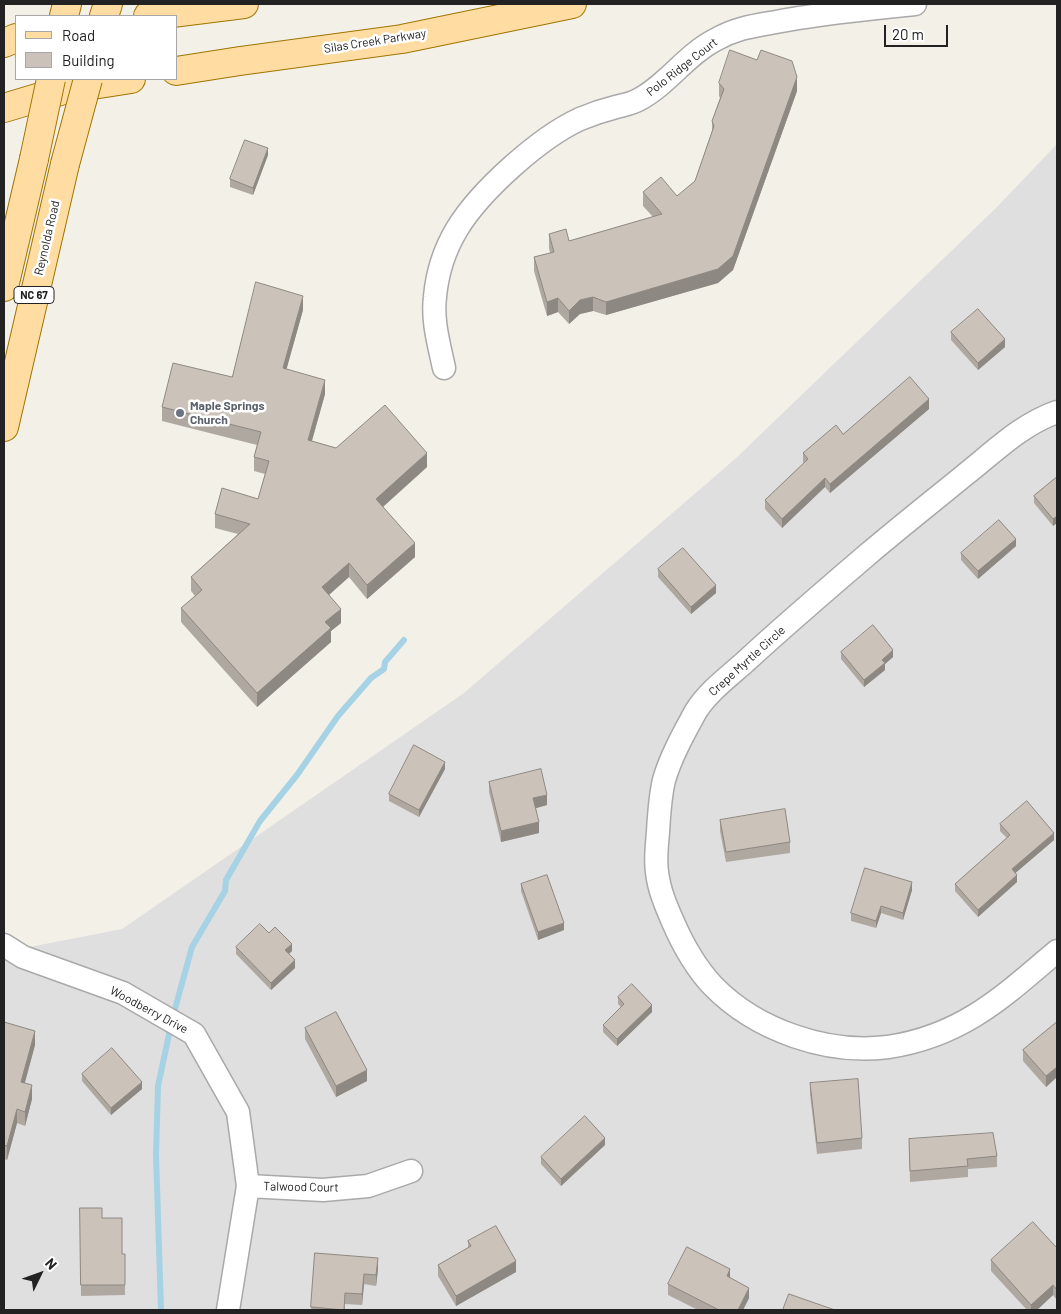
<!DOCTYPE html>
<html>
<head>
<meta charset="utf-8">
<style>
	body { margin:0 }
	#map { position:relative; width:1061px; height:1314px; overflow:hidden; background:#f3f0e8; font-family:Barlow,sans-serif }
	canvas { display:block }
	.frame { position:absolute; inset:0; border:5px solid #222; pointer-events:none }
	.legend { position:absolute; left:15px; top:15px; width:162px; height:65px; box-sizing:border-box; background:#fff; border:1px solid #a7a7a7; margin:0; padding:6px 9px; list-style:none; font-size:15px; color:#222 }
	.legend li { display:flex; align-items:center; gap:10px; height:25px }
	.legend b { width:25px; border:1px solid #a7a7a7 }
	.north { position:absolute; left:15px; top:1249px; width:50px; height:50px; -webkit-text-stroke:4px #fff; paint-order:stroke; rotate:48deg; font-size:14px; font-weight:700; line-height:20px; text-align:center; color:#222 }
	.north::after { content:''; display:block; margin:auto; width:18px; height:22px; background:#222; clip-path:polygon(50% 0,100% 100%,50% 72%,0 100%) }
	.scale { position:absolute; left:884px; top:25px; width:64px; height:22px; box-sizing:border-box; border:2px solid #222; border-top:0; padding-left:6px; font-size:15px; line-height:18px; white-space:nowrap; color:#222; -webkit-text-stroke:4px #fff; paint-order:stroke }
</style>
</head>
<body>
<div id="map">
<canvas width="1061" height="1314"></canvas>
<div class="frame"></div>
<ul class="legend">
<li><b style="height:6px;background:#ffdca1"></b>Road</li>
<li><b style="height:14px;background:#cbc3ba"></b>Building</li>
</ul>
<div class="north">N</div>
<div class="scale">20 m</div>
</div>
<script>
const ctx = document.querySelector('canvas').getContext('2d');
ctx.lineJoin = 'round';
function paint(path, color) { ctx.fillStyle = color; ctx.fill(path, 'evenodd'); }
function strokePath(path, color, width, dash) { ctx.strokeStyle = color; ctx.lineWidth = width; ctx.lineCap = dash ? 'butt' : 'round'; ctx.setLineDash(dash || []); ctx.stroke(path); }
function label(font, color, halo, rows, align = 'center') {
  ctx.font = font + ' Barlow,sans-serif'; ctx.lineWidth = 5; ctx.setLineDash([]); ctx.textBaseline = 'middle'; ctx.strokeStyle = halo; ctx.fillStyle = color; for (const [text, x, y, turn = 0] of rows) {
    ctx.save(); ctx.translate(x, y); ctx.rotate((+turn || 0) * Math.PI / 180); ctx.textAlign = isNaN(turn) ? turn : align; if (halo) ctx.strokeText(text, 0, 0); ctx.fillText(text, 0, 0); ctx.restore();
  }
}
paint(new Path2D(`
	M1057 144V1310H4V952L122 929 464 693 735 459 997 207Z`), '#e0dfdf');
strokePath(new Path2D(`
	M173 1016 192 947 225 891 226 880 260 821 297 775 338 716 371 678 384 669 385 662 404 640
	M161 1310 156 1155 158 1086 171 1025`), '#a5d2e4', 6);
const minor = new Path2D(`
	M444 368C439 344 432 321 435 297 437 274 445 249 457 229 480 191 539 138 580 119 592 114 604 110 616 107 623 105 631 104 638 100 667 85 686 55 715 40 736 28 753 26 776 22 822 13 869 9 915 4
	M1057 412C1022 424 995 451 966 474 933 501 900 527 867 555 826 590 785 625 745 662 728 677 708 692 696 711 684 733 671 756 664 780 660 797 659 814 658 832 657 845 655 859 657 872 659 890 666 906 673 922 683 945 695 967 713 986 756 1030 827 1055 888 1047 962 1036 1003 997 1057 951
	M4 945 23 957 123 993 194 1034 238 1112 248 1186 228 1310
	M248 1186 323 1190 368 1186 411 1171`);
const primary = new Path2D(`
	M64 16 67 4
	M104 16 108 4
	M148 16 244 4
	M4 43 16 38
	M176 71 240 61 402 39 572 4
	M4 108 67 89 131 79
	M4 287 34 159
	M4 427 65 164`);
strokePath(minor, '#a9a9a9', 25);
strokePath(primary, '#a07500', 30);
strokePath(minor, '#fff', 22);
strokePath(primary, '#ffdca1', 28);
const primaryBridge = new Path2D(`
	M34 159 51 79
	M65 164 88 79`);
strokePath(primaryBridge, '#a07500', 30, []);
strokePath(primaryBridge, '#ffdca1', 28);
paint(new Path2D(`
	M719 83 797 91 733 270 718 283 606 315 593 311 580 314 569 324 558 312 547 316 534 271V257L550 253 549 248V234L569 241 653 217 643 206V192L677 196 695 181 712 131V121L720 98 719 96Z
	M268 155 253 195 230 187V179Z
	M303 310 286 369 325 394 312 441 336 448 427 467 383 507 415 557 367 599 349 577 329 595 341 623 331 631V642L257 707 181 622V608L195 596 191 591V577L238 534 215 528V514L258 499 265 474 254 471V457L257 445 162 421V407L232 377Z
	M951 332 1005 347 978 370 951 340Z
	M929 409 830 493 825 487 782 528 765 509V500L804 463 803 462V453L843 434Z
	M1057 477V523L1053 526 1034 503V496Z
	M1016 546 978 579 961 560V553Z
	M658 569 716 593 691 614 658 577Z
	M841 652 893 657 885 664V670L864 687 841 659Z
	M445 769 419 817 389 801V794Z
	M489 782 547 805 536 808 539 833 501 842 489 792Z
	M720 820 790 842V853L726 862 720 831Z
	M1000 824 1054 840 1015 873 1017 882 978 917 955 891V884L1007 838 1000 831Z
	M521 884 564 930 538 940 521 891Z
	M912 890 903 920 881 913 876 928 851 921V913Z
	M269 933 292 951 289 954 295 968 271 990 236 954V947Z
	M618 997 652 1012 617 1046 603 1032V1025L621 1007 618 1004Z
	M4 1022 35 1045 25 1083 32 1099 25 1126 17 1123 7 1160 4 1159Z
	M1057 1022V1077L1046 1087 1023 1061V1050Z
	M305 1028 367 1081 336 1097 305 1039Z
	M82 1074 142 1089 111 1115 82 1081Z
	M810 1083 862 1138V1149L817 1154 810 1094Z
	M909 1139 997 1156V1167L968 1169V1177L910 1182Z
	M605 1145 561 1186 541 1164V1157Z
	M80 1208 102 1218 122 1254H125V1295L81 1296Z
	M468 1241 516 1272 456 1306 438 1276V1265L468 1248Z
	M1057 1248V1300L1053 1295 1037 1310H1027L991 1271V1260Z
	M315 1253 378 1269 376 1286 364 1284 362 1305 345 1304V1310H311Z
	M730 1277 749 1298 743 1310H698L668 1295V1284Z`), '#afa8a0');
paint(new Path2D(`
	M797 77V91L733 270 718 283 606 315V302Z
	M268 148V155L253 195V188Z
	M303 296V310L283 382V368Z
	M593 297V311L580 314 569 324V311L580 300Z
	M558 298V312L547 316V302Z
	M1005 339V347L978 370V363Z
	M325 380V394L308 454V440Z
	M929 399V409L830 493V484Z
	M427 453V467L376 513V499Z
	M825 478V487L782 528V519Z
	M1057 516V523L1053 526V519Z
	M1016 539V546L978 579V571Z
	M415 543V557L367 599V585Z
	M349 563V577L322 601V587Z
	M716 585V593L691 614V607Z
	M341 609V623L331 631V642L257 707V693L325 622Z
	M893 650V657L885 664V670L864 687V680L882 660Z
	M445 762V769L419 817V810Z
	M547 795V805L533 809V798Z
	M539 822V833L501 842V831Z
	M1054 833V840L1012 876V869Z
	M1017 875V882L978 917V910Z
	M912 882V890L903 920V913Z
	M881 906V913L876 928V921Z
	M564 923V930L538 940V932Z
	M292 944V951L285 957V950Z
	M295 960V968L271 990V983Z
	M652 1005V1012L617 1046V1039Z
	M35 1031V1045L21 1096V1082Z
	M1057 1067V1077L1046 1087V1076Z
	M367 1070V1081L336 1097V1086Z
	M142 1082V1089L111 1115V1108Z
	M32 1085V1099L25 1126V1112Z
	M17 1109V1123L7 1160V1146Z
	M605 1138V1145L561 1186V1179Z
	M378 1258V1269L376 1286V1275Z
	M516 1261V1272L456 1306V1296Z
	M730 1269V1280L727 1276Z
	M364 1274V1284L362 1305V1294Z
	M1053 1285V1295L1037 1310H1031V1305Z
	M749 1288V1298L743 1310H738Z`), '#8e8882');
const building = new Path2D(`
	M730 50 757 60 761 50 792 61 797 77 733 256 718 269 606 302 593 297 580 300 569 311 558 298 547 302 534 257 554 252 549 234 566 229 569 241 662 214 643 192 661 177 677 196 695 181 714 126 712 121 724 89 719 83Z
	M245 140 268 148 253 188 230 179Z
	M256 282 303 296 283 368 325 380 308 440 336 448 385 405 427 453 376 499 415 543 367 585 349 563 322 587 341 609 325 622 331 628 257 693 181 608 202 590 191 577 250 524 215 514 222 488 258 499 269 461 254 457 261 432 162 407 173 363 232 377Z
	M978 309 1005 339 978 363 951 332Z
	M910 377 929 399 830 484 825 478 782 519 765 500 808 459 803 453 836 425 843 434Z
	M1057 477V516L1053 519 1034 496Z
	M999 520 1016 539 978 571 961 553Z
	M683 548 716 585 691 607 658 569Z
	M873 625 893 650 882 660 885 663 864 680 841 652Z
	M414 745 445 762 419 810 389 794Z
	M541 769 547 795 533 798 539 822 501 831 489 782Z
	M1027 801 1054 833 1012 869 1017 875 978 910 955 884 1010 835 1000 824Z
	M785 809 790 842 726 852 720 820Z
	M865 868 912 882 903 913 881 906 876 921 851 913Z
	M547 875 564 923 538 932 521 884Z
	M260 924 269 933 275 927 292 944 285 950 295 960 271 983 236 947Z
	M632 984 652 1005 617 1039 603 1025 624 1004 618 997Z
	M336 1012 367 1070 336 1086 305 1028Z
	M4 1022 35 1031 21 1082 32 1085 25 1112 17 1109 7 1146 4 1145Z
	M1057 1022V1067L1046 1076 1023 1050Z
	M112 1048 142 1082 111 1108 82 1074Z
	M858 1079 862 1138 817 1143 810 1083Z
	M585 1116 605 1138 561 1179 541 1157Z
	M993 1133 997 1156 967 1159 968 1166 910 1171 909 1139Z
	M80 1208H102V1218H122V1254H125V1285H81Z
	M1033 1222 1057 1248V1290L1053 1285 1031 1305 991 1260Z
	M496 1226 516 1261 456 1296 438 1265 471 1246 468 1241Z
	M687 1247 730 1269 727 1276 749 1288 738 1310H719L668 1284Z
	M315 1253 378 1258 376 1275 364 1274 362 1294 345 1293 344 1310 311 1307Z
	M789 1294 835 1310H783Z`);
paint(building, '#cbc3ba');
strokePath(building, '#8e8882', 1);
for (const [x, y, r, color] of [
	[180,413,5,"#6b7280"]
]) { const dot = new Path2D(); dot.arc(x, y, r, 0, 2 * Math.PI); ctx.fillStyle = color; ctx.fill(dot); strokePath(dot, '#fff', 2); }
for (const [x, y, w] of [
	[34,295,40]
]) { const box = new Path2D(); box.roundRect(x - w / 2, y - 8.5, w, 17, 4); ctx.fillStyle = '#fff'; ctx.fill(box); strokePath(box, '#222', 1); }
label('bold 11px', '#222', null, [
	["NC 67",34,295]
]);
label('12px', '#222', '#fff', [
	["Silas Creek Parkway",375,41,-9],
	["Polo Ridge Court",682,67,-38],
	["Reynolda Road",47,238,-77],
	["Crepe Myrtle Circle",747,661,-42],
	["Woodberry Drive",149,1010,28],
	["Talwood Court",301,1187,1]
]);
label('bold 12px', '#5b616d', '#fff', [
	["Maple Springs",190,406],
	["Church",190,420]
], 'left');
</script>
</body>
</html>
